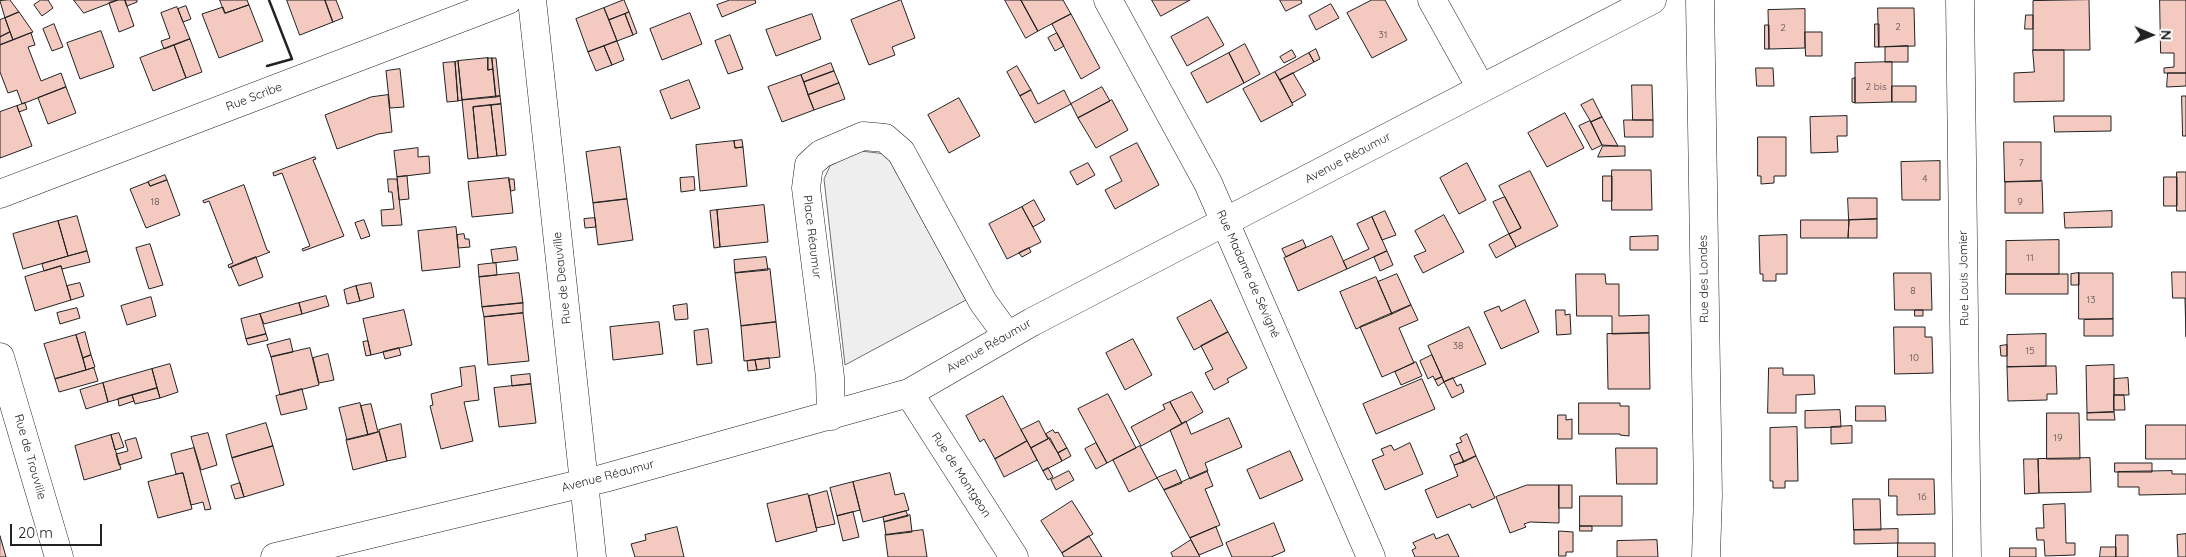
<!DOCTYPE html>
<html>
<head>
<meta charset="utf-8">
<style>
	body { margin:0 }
	#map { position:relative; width:2186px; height:557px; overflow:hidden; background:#fff; font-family:Quicksand,sans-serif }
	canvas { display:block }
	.north { position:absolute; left:2126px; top:10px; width:50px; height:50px; -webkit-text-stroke:4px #fff; paint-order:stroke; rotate:91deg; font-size:14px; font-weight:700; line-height:20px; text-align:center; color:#222 }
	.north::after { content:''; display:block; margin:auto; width:18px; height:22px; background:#222; clip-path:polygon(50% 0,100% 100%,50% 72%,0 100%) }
	.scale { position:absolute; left:10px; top:524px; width:92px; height:22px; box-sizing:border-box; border:2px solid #222; border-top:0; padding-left:6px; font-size:15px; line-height:18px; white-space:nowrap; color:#222; -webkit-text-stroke:4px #fff; paint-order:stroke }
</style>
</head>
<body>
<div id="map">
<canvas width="2186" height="557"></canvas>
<div class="north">N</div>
<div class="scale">20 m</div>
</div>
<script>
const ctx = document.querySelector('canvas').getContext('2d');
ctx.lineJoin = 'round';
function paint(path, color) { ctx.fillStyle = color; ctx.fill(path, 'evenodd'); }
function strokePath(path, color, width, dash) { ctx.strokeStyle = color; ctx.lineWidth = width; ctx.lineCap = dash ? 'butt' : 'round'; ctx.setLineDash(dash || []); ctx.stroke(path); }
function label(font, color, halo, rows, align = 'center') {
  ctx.font = font + ' Quicksand,sans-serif'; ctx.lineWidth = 4; ctx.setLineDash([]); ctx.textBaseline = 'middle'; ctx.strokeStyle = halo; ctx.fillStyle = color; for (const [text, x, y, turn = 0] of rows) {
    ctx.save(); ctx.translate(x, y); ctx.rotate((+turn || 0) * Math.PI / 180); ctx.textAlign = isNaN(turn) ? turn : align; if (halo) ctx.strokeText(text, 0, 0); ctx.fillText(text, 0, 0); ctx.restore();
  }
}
const green = new Path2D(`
	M861 151 886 154 966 300 845 365 824 179 830 166Z`);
paint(green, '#eee');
strokePath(green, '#6f6f6f', 1);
const building = new Path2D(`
	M10 0 19 12 5 18 0 1Z
	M41 0H48L53 8 42 16 34 5Z
	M74 0H118L84 13Z
	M118 0H125L134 26 119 32 109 3Z
	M125 0H137V2L127 6Z
	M220 0H247L249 5 225 13Z
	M287 0H325L333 22 300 35Z
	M325 0H336L343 18 333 22Z
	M624 0 629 12 609 20 604 8Z
	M730 0H755L756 3 722 17 717 5Z
	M901 0 915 38 892 47 895 55 869 65 851 20Z
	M1005 0H1021L1038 31 1026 38Z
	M1021 0H1063L1071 14 1038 31Z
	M1152 0H1190L1161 16Z
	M1280 0H1301L1302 3 1286 11Z
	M1372 0H1385L1407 40 1372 58 1347 13Z
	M2089 0 2090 50H2033V1Z
	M2160 0H2186V73H2164V68L2174 67V53H2161Z
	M1331 4 1339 18 1316 30 1309 16Z
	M249 5 263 41 219 58 202 14 223 7 225 13Z
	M186 6 191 19 183 22 178 9Z
	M177 7 190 39 164 49 161 41 170 38 161 13Z
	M604 8 617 41 588 52 576 19Z
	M1878 8H1914L1915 46 1879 47Z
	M1805 9V48L1769 49 1768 10Z
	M19 12 33 32 13 40 5 18Z
	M629 12 637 33 633 35 625 14Z
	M690 13 702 44 662 60 650 29Z
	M625 14 633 35 617 41 609 20Z
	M812 14 821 39 776 56 766 30Z
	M1071 14 1100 68 1081 79 1052 24Z
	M2026 15H2033V29H2025Z
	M1208 17 1224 45 1187 66 1171 37Z
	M5 18 10 32 0 37V20Z
	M54 24 63 47 52 51 43 29Z
	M1875 24H1879V47H1875Z
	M1765 25H1769V49H1765Z
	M101 31 114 67 80 79 67 43Z
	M10 32 13 40 0 45V37Z
	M1805 32H1822V56H1806Z
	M31 33 35 45 28 47 41 81 61 73 66 87 22 104 17 90 8 93 0 72V45Z
	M1057 33 1064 46 1055 51 1048 38Z
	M730 35 743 69 728 74 715 41Z
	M190 39 202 72 186 78 174 45Z
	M617 41 624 60 612 65 604 46Z
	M1245 44 1260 74 1244 83 1229 53Z
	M174 45 186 78 153 91 140 58Z
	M604 46 612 65 596 71 588 52Z
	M1908 46V62H1885V47Z
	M1316 49 1320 59 1314 62 1309 53Z
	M1292 50 1296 57 1284 63 1280 57Z
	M2033 50H2064V101L2014 102V73L2034 72Z
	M1229 53 1244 83 1207 103 1191 73Z
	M1309 53 1314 62 1280 80 1275 72Z
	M488 58V70L493 69 496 97 462 100 458 61Z
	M488 58H492L493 69 488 70Z
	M492 58H496L500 96 496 97Z
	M458 61 462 100 458 101 455 62Z
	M455 62 458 101 447 102 443 63Z
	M1892 62V102L1855 103V63Z
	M831 63 834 71 804 82 801 75Z
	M1017 66 1031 90 1020 96 1007 72Z
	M1756 68H1773L1774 86H1757Z
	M400 69 404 107 390 108 386 71Z
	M834 71 839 83 808 95 804 82Z
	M1275 72 1293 105 1261 122 1243 89Z
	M1293 73 1306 95 1292 103 1280 80Z
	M2168 73H2186V86L2167 87Z
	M801 75 814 110 782 122 768 87Z
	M1855 78V103L1852 102V79Z
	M689 80 700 108 671 119 660 91Z
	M839 83 845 99 814 110 808 95Z
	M1632 85H1652L1653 120H1633Z
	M1892 86H1916V102H1892Z
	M66 87 76 113 48 124 38 98Z
	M1102 87 1110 101 1078 118 1071 104Z
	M1031 90 1038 104 1064 90 1071 104 1035 123 1020 96Z
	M388 95 392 132 378 134 337 149 325 115 371 97Z
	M500 96 501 104 473 107 478 158 468 159 462 100Z
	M2182 96H2186V136H2183Z
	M959 98 980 136 949 153 928 115Z
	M1593 99 1602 117 1591 122 1581 105Z
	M1112 100 1128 130 1096 148 1078 118Z
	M25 103 27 109 19 112 17 106Z
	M501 104 506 155 497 156 491 105Z
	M491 105 497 156 478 158 473 107Z
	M17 106 32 146 0 158V112Z
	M1565 113 1584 148 1547 167 1528 133Z
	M1847 116V136H1837L1838 152 1811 153 1810 117Z
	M2054 116H2111V131L2055 132Z
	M1602 117 1618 146 1602 145 1591 122Z
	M1624 120H1653V137H1625Z
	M1590 121 1602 145 1592 150 1579 126Z
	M1758 137H1786V176H1774V183L1761 184V176H1758Z
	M742 140 743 147 735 148 734 141Z
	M734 141 735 148 743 147 747 186 700 191 696 145Z
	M2004 142H2041V181L2005 182Z
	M1137 143 1159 185 1115 209 1105 190 1122 181 1110 157Z
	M1603 146H1625V156L1598 157Z
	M620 147 627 199 593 203 586 152Z
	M418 148V157L429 156 430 173 397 177 394 151Z
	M315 157 316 159 313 160 344 236 303 251 302 249 310 246 282 173 274 176 273 173Z
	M1940 161V200H1902L1901 162Z
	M1088 163 1095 175 1077 185 1070 172Z
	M1467 163 1486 200 1459 214 1440 178Z
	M1612 170H1651L1652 210H1612Z
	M1530 171 1558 226 1516 247 1509 234 1521 228 1499 186Z
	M2177 172H2186V211H2177Z
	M165 175 167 180 150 186 148 182Z
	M407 176 409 199 399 200 397 177Z
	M1603 176H1612V201H1603Z
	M694 177 695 190 681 192 680 178Z
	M2164 177H2177V206H2164Z
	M509 178 513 213 472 217 468 182Z
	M388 179H397L402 225 382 226 381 210 394 209 392 192H389Z
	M509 179H514L515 190 511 191Z
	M167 180 180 215 146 228 130 189 148 182 150 186Z
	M2042 181 2043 213H2005V182Z
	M244 185 267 250 270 252 229 268 228 265 233 263 209 201 204 203 203 201Z
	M1505 197 1521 228 1509 234 1493 202Z
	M1848 198H1877V219L1849 220Z
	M627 199 633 240 598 245 593 203Z
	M1034 200 1045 220 1033 227 1022 207Z
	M764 205 768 242 720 247 717 210Z
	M1022 207 1041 242 1007 259 989 224Z
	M717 210 720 247 714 248 710 211Z
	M1385 211 1396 235 1382 240 1372 217Z
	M2112 211V227L2065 228 2064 213Z
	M1444 215 1464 252 1423 273 1414 256 1426 251 1415 231Z
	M77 216 87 251 68 256 58 221Z
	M1372 217 1387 251 1347 269 1343 261 1369 249 1357 224Z
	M595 218 596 227 585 228 584 219Z
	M1877 219V238H1848L1849 220Z
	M364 220 370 236 361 239 355 223Z
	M1801 220H1849L1848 238H1801Z
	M58 221 68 256 23 269 13 234Z
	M456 227 460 267 422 271 418 231Z
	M464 234 465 239H469L470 247 458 248 457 235Z
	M1509 234 1516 247 1496 258 1489 245Z
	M1787 235V274H1776V281H1763V274H1760L1759 236Z
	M1332 236 1347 269 1298 291 1284 258Z
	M1658 236V250H1630V237Z
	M1303 240 1306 247 1286 257 1282 249Z
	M2059 240V274H2006V241Z
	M150 244 163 285 149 289 136 248Z
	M516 247 518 260 493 263 491 250Z
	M1029 248 1031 252 1022 257 1019 253Z
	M87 251 90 262 62 269 61 266 44 271 42 264Z
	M1387 251 1393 265 1380 271 1374 257Z
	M256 257 263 277 239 286 231 267Z
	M766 257 768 270 735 273 734 260Z
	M496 263 497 275 479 277 478 265Z
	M61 266 71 300 35 311 25 277Z
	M770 269 776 322 741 326 735 273Z
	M2172 272H2186V337L2185 298H2173Z
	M519 273 523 303 482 307 479 277Z
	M1894 273H1931L1932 310H1895Z
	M2079 273H2113V319H2079Z
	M2079 273V285H2071V274Z
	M1397 274 1411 305 1392 314 1378 282Z
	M1576 274H1605L1606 284H1619V316L1649 315V333L1612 334V316H1577Z
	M2006 274H2068V294H2006Z
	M1376 277 1392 314 1356 329 1340 292Z
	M80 283 84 296 71 300 67 286Z
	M371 283 374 297 360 301 356 286Z
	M356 286 360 301 347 304 344 290Z
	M326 296 329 306 302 314 299 303Z
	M151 297 156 316 127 325 121 306Z
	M1211 300 1228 332 1194 350 1177 318Z
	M1525 300 1539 332 1501 349 1484 312 1499 306 1501 311Z
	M299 303 302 314 264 324 260 314Z
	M523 303V313L484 317 482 307Z
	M687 304 688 319 675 320 673 306Z
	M1411 305 1418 320 1399 328 1414 363 1382 377 1360 327Z
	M77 308 80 318 60 324 57 313Z
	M404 310 412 345 371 355 363 319Z
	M1556 310H1565V315L1570 314 1571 334 1557 335Z
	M1915 310H1923V316H1915Z
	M523 313 529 361 488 365 484 317Z
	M260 314 266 334 246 339 241 319Z
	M2113 319V336H2084V320Z
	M659 322 663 354 613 360 610 327Z
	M776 322 780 357 744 361 741 326Z
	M1469 327 1486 364 1444 382 1428 346Z
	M1894 327H1925V337H1932L1933 373 1895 374Z
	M708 329 712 363 697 365 694 331Z
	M85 332 91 355 83 358 76 335Z
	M1228 332 1247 368 1227 379 1229 382 1214 390 1205 373 1213 369 1201 346Z
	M1649 333 1650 389H1608L1607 334Z
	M266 334 268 340 248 345 246 339Z
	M2046 334V366L2007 367V335Z
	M76 335 86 370 55 379 44 344Z
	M290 339 293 352 271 357 267 345Z
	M1133 339 1152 375 1125 390 1106 353Z
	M368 341 371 355 366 356 363 342Z
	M2007 345V356H2001L2000 346Z
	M310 348 319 385 280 395 271 357Z
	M399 348 401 355 385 359 383 352Z
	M328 354 334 380 319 383 313 358Z
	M91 355 95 367 86 370 83 358Z
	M1432 355 1442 377 1435 380 1433 376 1428 379 1420 361Z
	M769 358 770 368 757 370 755 360Z
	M755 360 757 370 748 371 747 361Z
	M1416 362 1422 376 1401 385 1395 372Z
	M170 364 178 392 160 398 152 369Z
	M2114 365V412L2087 413 2086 366Z
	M475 366 479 400 464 402 473 441 441 449 430 406 433 405 431 394 462 386 460 368Z
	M2046 366H2056L2057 394H2047V400L2008 401 2007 367Z
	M94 368 98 381 59 392 55 379Z
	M1769 368H1783V375H1814L1815 394 1796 395V413H1768Z
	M152 369 157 388 108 402 103 383Z
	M530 374 531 384 512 386 511 376Z
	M1442 377 1444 382 1438 386 1435 380Z
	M1453 378 1457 386 1461 384 1464 392 1452 398 1444 382Z
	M2128 378 2129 395H2114V379Z
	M1422 379 1435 409 1376 434 1363 404Z
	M103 383 108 402 86 409 80 390Z
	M531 384 536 423 499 427 494 388Z
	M157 388 160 398 135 404 132 395Z
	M302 389 307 409 281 415 276 396Z
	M1192 392 1203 412 1182 424 1170 402Z
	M1108 394 1136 448 1107 463 1078 409Z
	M132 395 134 401 119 406 118 399Z
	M2114 395H2124L2125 410H2114Z
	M1003 396 1027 441 995 459 984 439 980 442 966 416Z
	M1170 402 1182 424 1141 446 1131 427 1165 409 1163 405Z
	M360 403 368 435 347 440 339 408Z
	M1579 403H1620V406H1629V436L1620 435V434H1579Z
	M371 404 378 432 368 435 361 406Z
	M1856 406H1885L1886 421H1856Z
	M1840 410 1841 427 1805 428V411Z
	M2114 412 2115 420H2087V413Z
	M2047 413H2079L2080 459H2047Z
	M1558 415H1566V420L1572 419V439H1558Z
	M1229 418 1242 447 1205 463 1208 471 1190 479 1170 430 1186 421 1191 434Z
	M1039 421 1048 439 1031 448 1021 430Z
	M266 423 273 446 232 458 226 435Z
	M401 424 406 457 387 461 379 430Z
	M2146 425H2186V459H2146Z
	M1852 426V443L1831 444V427Z
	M1797 427 1798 481H1785V488H1773V481H1770V428Z
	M1053 430 1055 433 1058 432 1067 448 1058 453 1046 434Z
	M379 432 387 461 353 470 346 440Z
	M119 433 124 447 115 450 111 435Z
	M208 433 217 465 201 470 191 437Z
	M1467 434 1476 456 1464 462 1456 444 1462 442 1460 438Z
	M111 435 121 469 84 480 75 446Z
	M136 438 142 458 119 465 116 454 128 451 125 441Z
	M1050 438 1062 461 1043 471 1031 448Z
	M1027 441 1037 460 1004 477 995 459Z
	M1096 443 1107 463 1096 469 1085 449Z
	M1410 443 1423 474 1385 490 1372 460 1384 455 1381 449 1391 445 1394 450Z
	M273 446 284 485 244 497 232 458Z
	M1140 446 1157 478 1129 492 1113 460Z
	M194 448 211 509 205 510 203 502 191 505 183 473 176 474 171 454Z
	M1067 448 1071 456 1062 461 1058 453Z
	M1616 448H1657V484H1617Z
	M1290 451 1303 480 1260 499 1247 470Z
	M1459 452 1464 462 1454 465 1450 456Z
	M1476 456 1495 498 1472 508 1470 504 1437 518 1425 490 1458 476 1454 466Z
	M2090 458 2091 492 2039 493 2038 459Z
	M2024 459H2038L2039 493 2025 494Z
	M2115 463H2152V472H2115Z
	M1048 468 1053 477 1048 480 1043 471Z
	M1176 470 1182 483 1164 490 1157 478Z
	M1069 471 1074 480 1056 490 1051 480Z
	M1207 471 1213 486 1205 489 1220 525 1190 538 1164 490Z
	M2172 471V474H2186V494L2139 495V487H2118V472Z
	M183 473 192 509 158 518 148 482Z
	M890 473 895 495 904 493 909 510 863 522 853 482Z
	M1889 479H1934L1935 514 1897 515V496H1889Z
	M853 482 860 510 837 516 830 488Z
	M240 483 244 497 235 499 231 486Z
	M1527 485H1559V523L1530 522 1524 524 1526 527 1510 533 1496 497Z
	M1559 485H1572V508H1559Z
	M827 491 835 524 816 528 809 496Z
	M808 494 817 531 776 542 767 504Z
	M1580 496H1622V526H1580Z
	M1853 499H1880L1881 530H1854Z
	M1072 501 1093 534 1062 553 1041 521Z
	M2065 504 2066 543H2075V555L2045 556 2044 540H2037L2036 528H2044L2043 505Z
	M906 511 908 516 884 522 883 517Z
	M853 512 859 537 843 541 837 516Z
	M910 515 912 532 886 535 884 522Z
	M1274 523 1285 551 1271 557H1232L1226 543Z
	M1580 526H1592V531H1580Z
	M677 527 684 557H635L631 544 646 540 645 535Z
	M1216 527 1223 545 1199 555 1190 538Z
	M1898 529V543L1854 544V530Z
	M923 530 927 557H888L885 535Z
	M1559 531 1573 532V552H1566V556H1559Z
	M1434 534 1436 539 1448 534 1459 557H1415L1412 550 1416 548 1413 543Z
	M2186 534V557H2178L2177 535Z
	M2116 535H2128V557H2116Z
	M0 536 6 557H0Z
	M1089 536 1102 557H1064L1062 553Z
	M1191 540 1200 557H1173L1171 553Z
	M1657 540 1658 557H1617V541Z
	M1898 543H1935V557H1898Z
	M2101 547H2116V557H2100Z
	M2010 548H2036V557H2010Z`);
paint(building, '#f3c9c0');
strokePath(building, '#222', 1);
const street = new Path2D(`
	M532 0 592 557
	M1108 0 1208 183 1371 557
	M1432 0 1481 88
	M1960 0 1967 557
	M0 194 508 0
	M0 357 59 557
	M909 393 1014 557
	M831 416 830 377 806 188 809 165 821 154 863 136 885 138 901 152 983 302 1007 335
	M275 557 605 478 909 393 1032 322 1652 0`);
const secondary = new Path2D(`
	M1700 0 1708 495 1706 557`);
strokePath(street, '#222', 29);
strokePath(secondary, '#222', 29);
strokePath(street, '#fff', 28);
strokePath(secondary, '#fff', 28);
strokePath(new Path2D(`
	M267 66 292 59 269 0`), '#222', 2.5);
label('10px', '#564c4a', null, [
	["2",1898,27],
	["2",1783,28],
	["31",1383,35],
	["2 bis",1876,87],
	["7",2021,163],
	["4",1925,179],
	["18",155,202],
	["9",2020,202],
	["11",2030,258],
	["8",1913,291],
	["13",2091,300],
	["38",1458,346],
	["15",2030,351],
	["10",1914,358],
	["19",2058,438],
	["16",1922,497]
]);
label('12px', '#222', '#fff', [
	["Rue Scribe",254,97,-21],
	["Avenue Réaumur",1348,158,-28],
	["Place Réaumur",812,237,83],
	["Rue Madame de Sévigné",1248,274,66],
	["Rue de Deauville",562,278,-96],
	["Rue Louis Jomier",1964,278,-91],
	["Rue des Londes",1704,279,-91],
	["Avenue Réaumur",989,346,-30],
	["Rue de Trouville",30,457,74],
	["Rue de Montgeon",961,475,57],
	["Avenue Réaumur",608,476,-15]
]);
</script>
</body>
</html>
